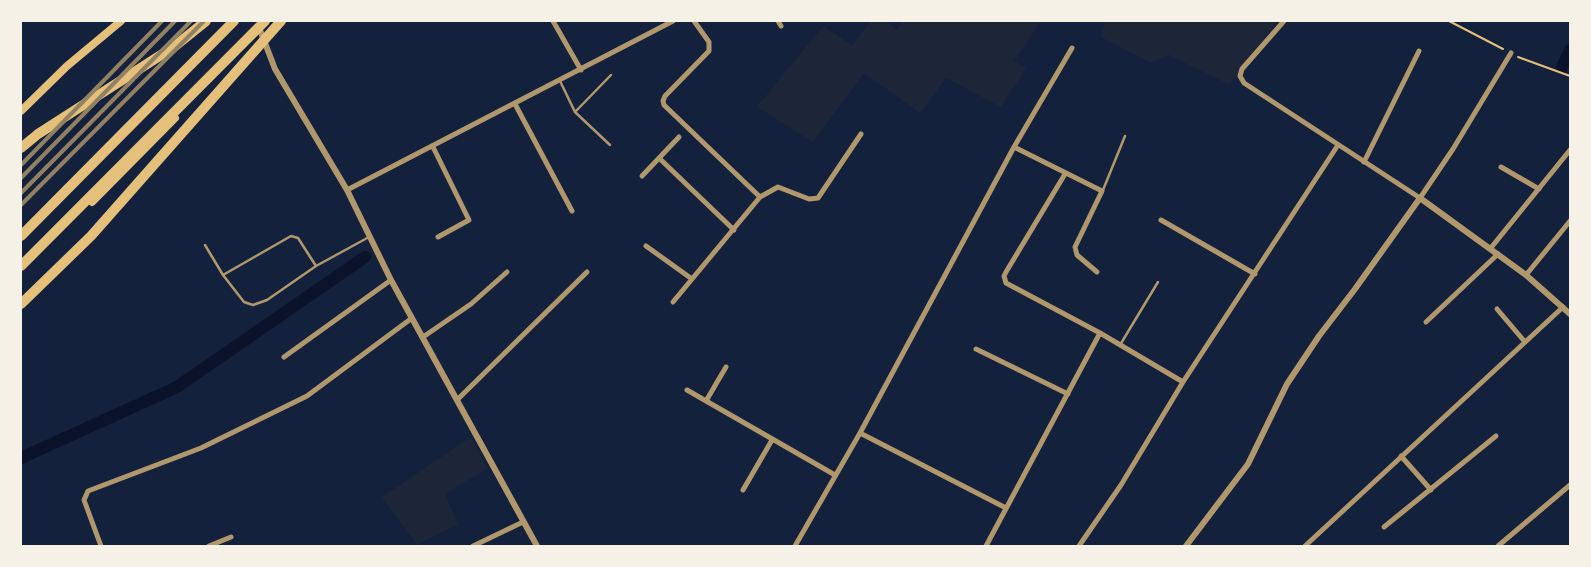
<!DOCTYPE html>
<html>
<head>
<meta charset="utf-8">
<style>
	body { margin:0 }
	#map { position:relative; width:1591px; height:567px; overflow:hidden; background:#14213d; font-family:"Varela Round",sans-serif }
	canvas { display:block }
	.frame { position:absolute; inset:0; border:22px solid #f6f1e7; pointer-events:none }
</style>
</head>
<body>
<div id="map">
<canvas width="1591" height="567"></canvas>
<div class="frame"></div>
</div>
<script>
const ctx = document.querySelector('canvas').getContext('2d');
ctx.lineJoin = 'round';
function paint(path, color) { ctx.fillStyle = color; ctx.fill(path, 'evenodd'); }
function strokePath(path, color, width, dash) { ctx.strokeStyle = color; ctx.lineWidth = width; ctx.lineCap = dash ? 'butt' : 'round'; ctx.setLineDash(dash || []); ctx.stroke(path); }
paint(new Path2D(`
	M871 21H886L897 30 903 21H1041L1014 61 1026 68 1001 107 946 78 920 113 864 73 813 142 757 107 823 26 852 45Z
	M1105 21H1277L1230 85 1169 55 1151 63 1101 37Z
	M471 437 488 468 445 494 458 524 417 545 382 497Z`), '#1d2539');
strokePath(new Path2D(`
	M1562 67 1570 50
	M21 458 177 387 365 257`), '#0b132b', 12);
strokePath(new Path2D(`
	M1449 21 1503 49
	M1518 57 1570 76`), '#e5c07b', 2);
strokePath(new Path2D(`
	M560 81 575 112 610 145
	M575 112 611 75
	M1103 190 1125 136
	M205 245 223 275 244 302 253 305 267 300 316 266 369 237
	M223 275 291 236 298 238 316 266
	M1120 345 1158 282`), '#b1986c', 2.5);
strokePath(new Path2D(`
	M553 21 581 70
	M694 21 709 42V51L665 96 663 101 664 105 760 197
	M778 21 781 26
	M1284 21 1242 69 1240 76 1244 83 1420 198 1453 149 1511 53
	M515 104 572 211
	M433 147 469 220 438 237
	M1014 147 1102 191 1075 247 1077 255 1097 272
	M659 158 734 230
	M1364 162 1419 51
	M1501 167 1539 189
	M1065 174 1006 272 1004 276 1006 283 1100 333 1183 382
	M642 176 679 137
	M347 190 673 21
	M1161 220 1255 274
	M646 246 692 279
	M1490 249 1570 150
	M1526 275 1570 221
	M673 302 760 197 778 187 809 199 818 198 861 134
	M1497 309 1525 342
	M1426 322 1498 254
	M423 337 471 304 507 272
	M976 349 1068 394
	M284 357 391 280
	M687 390 835 475
	M458 399 587 272
	M706 401 726 367
	M860 433 1006 508
	M1401 456 1431 490
	M743 490 772 440
	M1384 527 1496 436
	M101 546 84 500 88 491 201 448 307 396 412 318
	M209 546 231 537
	M473 546 523 522
	M795 546 860 433 1014 147 1072 48
	M986 546 1100 333
	M1079 546 1121 485 1183 382 1338 145
	M1305 546 1563 307
	M1498 546 1570 485`), '#b1986c', 5);
strokePath(new Path2D(`
	M260 30 275 69 347 190 391 280 537 546
	M1186 546 1248 464 1287 384 1319 336 1355 289 1420 198 1526 275 1570 314`), '#b1986c', 6);
strokePath(new Path2D(`
	M21 111 67 66 121 21
	M92 202 175 118`), '#e5c07b', 8);
strokePath(new Path2D(`
	M21 148 38 134 175 46 206 21
	M21 236 234 21
	M21 266 265 21
	M21 304 91 236 281 21`), '#e5c07b', 10);
strokePath(new Path2D(`
	M21 165 162 21
	M21 178 175 21
	M21 193 191 21
	M21 205 204 21`), '#918062', 4);
</script>
</body>
</html>
